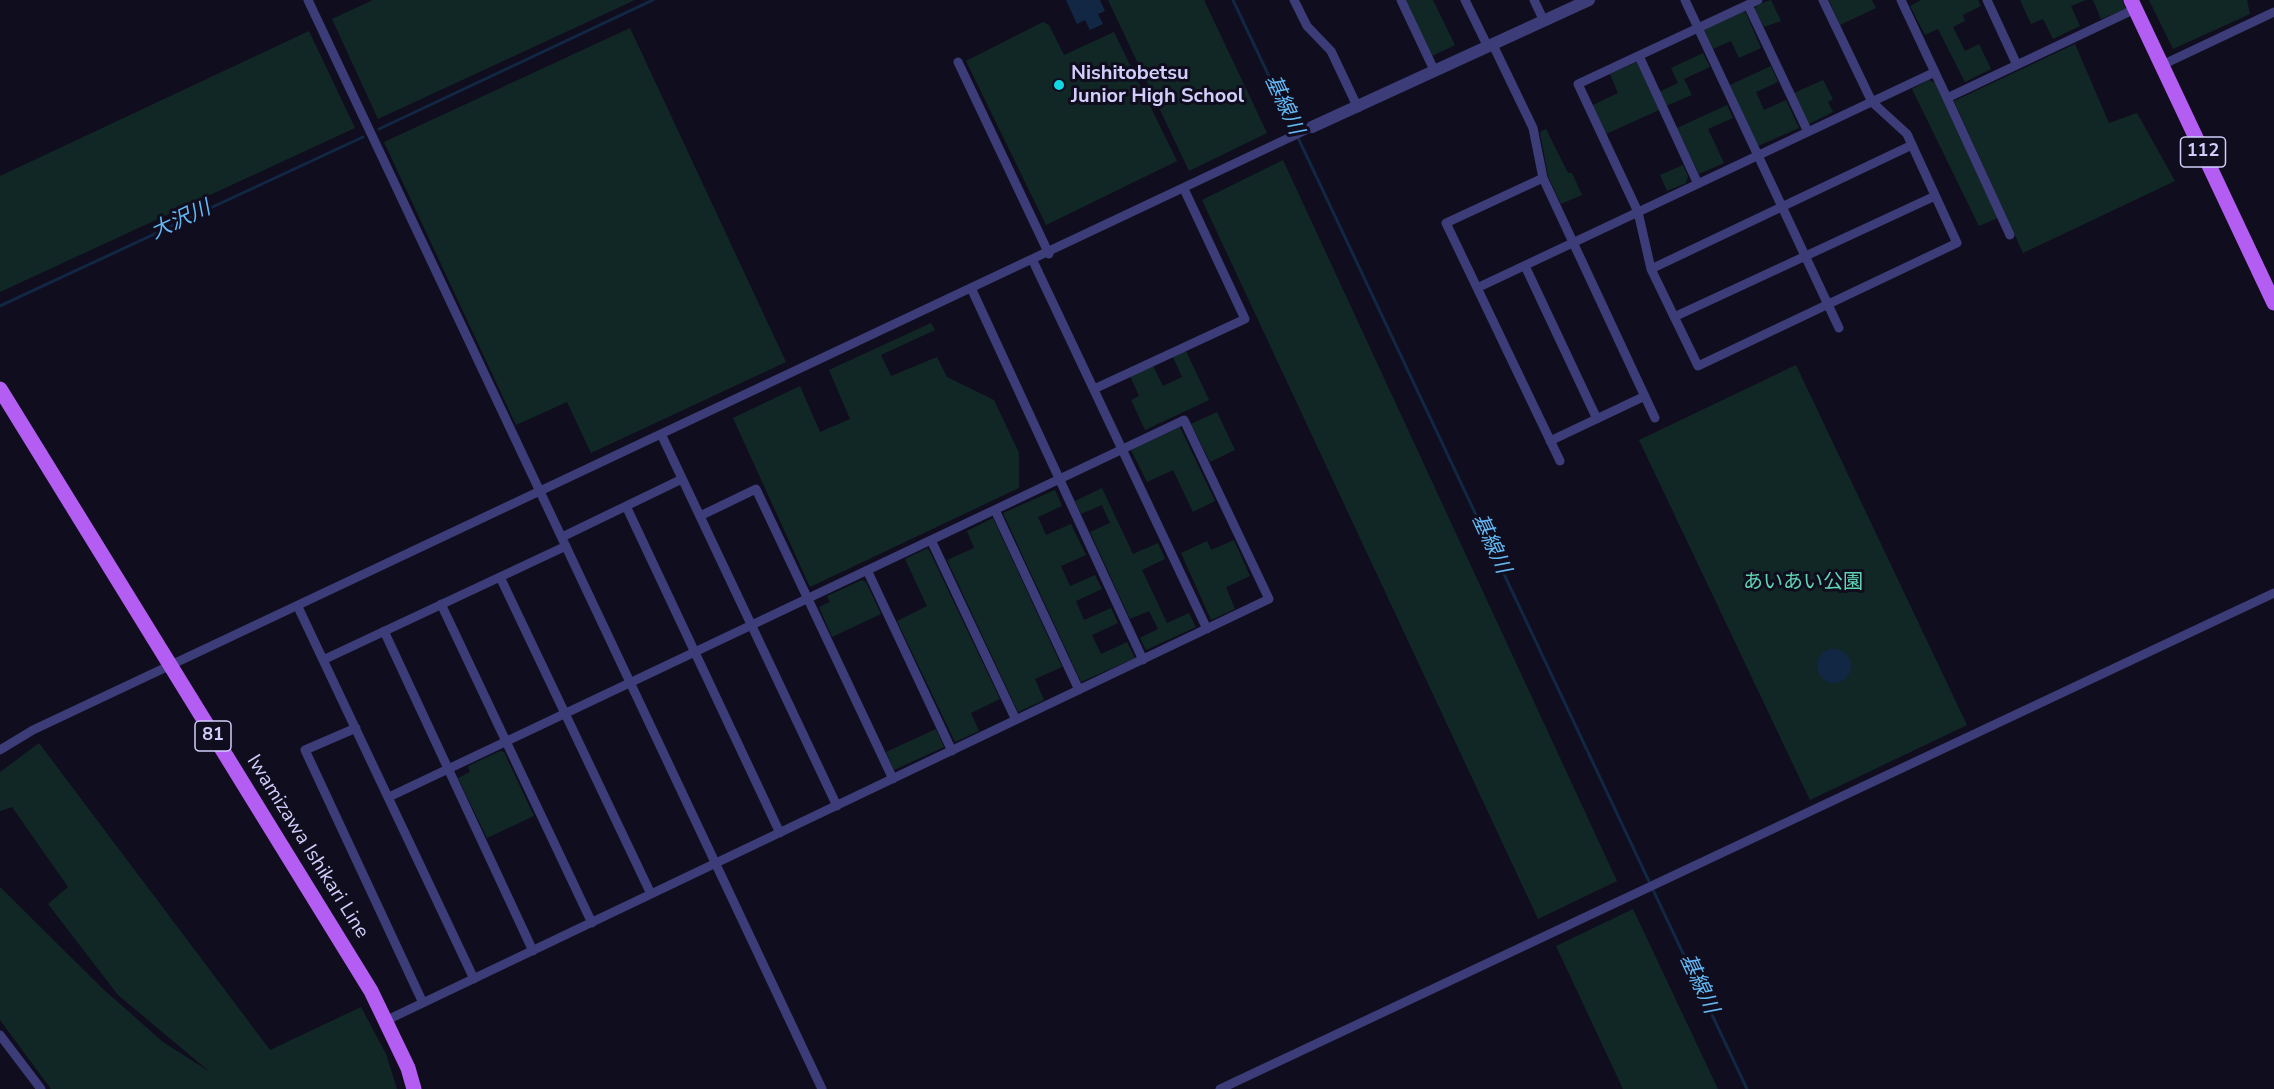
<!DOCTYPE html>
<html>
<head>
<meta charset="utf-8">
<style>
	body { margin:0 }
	canvas { display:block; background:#0f0d1e }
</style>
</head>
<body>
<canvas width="2274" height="1089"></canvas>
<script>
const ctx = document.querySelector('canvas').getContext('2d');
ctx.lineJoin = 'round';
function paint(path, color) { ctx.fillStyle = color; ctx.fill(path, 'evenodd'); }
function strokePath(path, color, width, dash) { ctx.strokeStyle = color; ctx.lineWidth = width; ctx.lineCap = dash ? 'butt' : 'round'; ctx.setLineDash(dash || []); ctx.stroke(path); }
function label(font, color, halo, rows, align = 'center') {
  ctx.font = font + ' "Nunito Sans","Noto Sans JP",sans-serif'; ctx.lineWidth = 6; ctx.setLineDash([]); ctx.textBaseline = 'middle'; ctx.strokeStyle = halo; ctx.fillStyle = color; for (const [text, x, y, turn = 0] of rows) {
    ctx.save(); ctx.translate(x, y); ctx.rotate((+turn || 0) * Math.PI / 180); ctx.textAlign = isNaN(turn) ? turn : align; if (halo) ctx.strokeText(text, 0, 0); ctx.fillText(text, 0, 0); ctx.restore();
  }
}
paint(new Path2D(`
	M373 0H635L378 119 332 19Z
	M1108 0H1204L1267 133 1189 171Z
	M1405 0H1433L1455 45 1432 56Z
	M1771 0 1781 21 1764 27 1755 9 1758 4Z
	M1829 0H1872L1876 8 1840 25Z
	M1921 0H1978L1981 6 1963 15 1965 21 1953 27 1965 51 1979 44 1991 69 1965 82 1938 29 1925 35 1910 6Z
	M2020 0H2086L2071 6 2080 26 2053 39 2043 19 2031 24Z
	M2093 0H2122L2126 9 2101 19Z
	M2149 0H2247L2250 14 2173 49Z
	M1745 11 1761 48 1739 58 1731 41 1713 49 1704 29Z
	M1043 22 1049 25 1064 55 1114 32 1177 161 1046 225 966 61Z
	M630 28 786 362 591 453 567 402 516 425 384 142Z
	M309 31 355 128 0 292V176Z
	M2075 44 2109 123 2137 113 2175 181 2023 253 1954 101Z
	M1703 53 1710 67 1684 79 1692 95 1666 106 1659 92 1678 83 1671 68Z
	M1637 62 1659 110 1606 134 1593 105 1618 93 1610 74Z
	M1771 66 1778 82 1756 92 1764 110 1786 100 1799 128 1758 146 1730 85Z
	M1823 80 1833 99 1828 102 1833 112 1809 124 1794 93Z
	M1929 80 1937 84 1998 218 1979 226 1912 89Z
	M1727 105 1733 118 1708 129 1724 163 1699 174 1677 128Z
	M1546 129 1568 173H1572L1582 195 1561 204 1548 176 1540 132Z
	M1283 160 1617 881 1538 919 1202 200Z
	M1683 165 1688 176 1686 183 1667 191 1660 175Z
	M931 323 935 330 881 355 891 376 937 357 947 377 994 400 1019 453V488L810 587 733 418 800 386 820 432 850 419 829 370Z
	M1186 351 1209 400 1145 430 1131 400 1139 396 1130 376 1153 366 1163 386 1182 377 1173 357Z
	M1796 365 1967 725 1810 800 1639 440Z
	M1217 412 1235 450 1210 462 1191 424Z
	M1180 427 1215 501 1193 512 1173 470 1147 482 1131 450Z
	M1102 488 1133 554 1158 543 1165 559 1142 570 1167 623 1189 613 1196 627 1146 650 1140 638 1158 629 1149 611 1130 619 1090 532 1110 523 1102 505 1081 514 1075 501Z
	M1055 490 1062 506 1038 517 1046 535 1071 524 1086 555 1061 566 1070 586 1095 575 1102 589 1076 601 1084 620 1111 608 1118 623 1092 635 1101 654 1127 642 1135 658 1081 682 1003 513Z
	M993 518 1062 667 1035 679 1044 700 1018 712 947 560 974 548 967 531Z
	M1234 540 1250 576 1226 587 1235 609 1211 620 1181 553 1207 541 1211 550Z
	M928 548 1000 699 971 713 979 731 955 742 897 621 927 606 905 559Z
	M862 580 866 582 881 614 832 637 819 607 830 602 827 596Z
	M936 729 944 747 894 770 886 752Z
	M39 743 270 1050 361 1007 386 1054 397 1089H51L0 1020V887L103 989 163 1042 210 1072 118 995 48 904 68 887 12 807 0 811V772Z
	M500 751 504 752 534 816 487 838 458 778 470 772 468 766Z
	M1633 909 1718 1089H1623L1556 946Z`), '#112725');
paint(new Path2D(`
	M1066 0H1100L1105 11 1098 14 1103 24 1090 30 1085 20 1077 24Z
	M1817 666a17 17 0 1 1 34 0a17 17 0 1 1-34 0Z`), '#112743');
strokePath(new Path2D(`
	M1233 0 1747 1089
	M379 129 653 0
	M0 306 363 137`), '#112743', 3);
strokePath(new Path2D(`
	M308 0 822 1089
	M1294 0 1307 26 1331 51 1358 108
	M1401 0 1435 72
	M1465 0 1488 47
	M1534 0 1544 21
	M1685 0 1839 328
	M1758 0 1578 84 1638 212 1651 269 1698 366 1957 243 1907 134 1872 102 1823 0
	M1901 0 1947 98 2135 9
	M1987 0 2017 65
	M1748 5 1808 132
	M1493 45 1533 128 1543 178 1655 418
	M1639 56 1698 184
	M958 62 1049 254
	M2162 65 2274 12
	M1947 98 2010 235
	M1543 178 1446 223 1560 461
	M1033 261 1207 629
	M1525 266 1597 419
	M1651 269 1912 145
	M1477 288 1935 72
	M972 290 1143 660
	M1674 317 1935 196
	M1094 389 1245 319 1184 189
	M662 436 837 806
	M1550 441 1645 396
	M626 506 780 833
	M995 510 1079 690
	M700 516 756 489 893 779
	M562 537 682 479
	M931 540 1016 720
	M867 570 952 751
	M500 577 651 894
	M441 604 592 923
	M298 607 474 979
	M384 631 533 951
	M323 660 566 546
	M356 728 305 750 423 1003
	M0 750 33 730 1312 127
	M385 1021 1269 599 1184 420 389 797
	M0 1035 41 1089
	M1220 1089 2274 593`), '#3c3c79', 9);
strokePath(new Path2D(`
	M1312 127 1589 0`), '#3c3c79', 12);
strokePath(new Path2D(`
	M2131 0 2274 303
	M0 389 371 991 408 1068 414 1089`), '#b45df3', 15);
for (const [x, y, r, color] of [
	[1059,85,6,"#11d9e4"]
]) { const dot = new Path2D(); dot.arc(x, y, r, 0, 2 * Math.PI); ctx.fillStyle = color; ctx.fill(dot); strokePath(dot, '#0f0d1e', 2); }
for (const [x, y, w] of [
	[2203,152,45],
	[213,736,36]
]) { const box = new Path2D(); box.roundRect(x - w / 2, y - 15, w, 30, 4.5); ctx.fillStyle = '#0f0d1e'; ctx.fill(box); strokePath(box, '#d1cefb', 1.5); }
label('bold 18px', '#d1cefb', null, [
	["112",2203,152],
	["81",213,736]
]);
label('bold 20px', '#d1cefb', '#0f0d1e', [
	["Nishitobetsu",1071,74],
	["Junior High School",1071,97]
], 'left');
label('20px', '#60d5b2', '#0f0d1e', [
	["あいあい公園",1803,583]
]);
label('20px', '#d1cefb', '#0f0d1e', [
	["Iwamizawa Ishikari Line",307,847,58]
]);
label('italic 21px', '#63b8f4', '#0f0d1e', [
	["基線川",1283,105,65],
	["大沢川",181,221,-25],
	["基線川",1490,544,65],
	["基線川",1698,984,65]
]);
</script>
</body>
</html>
